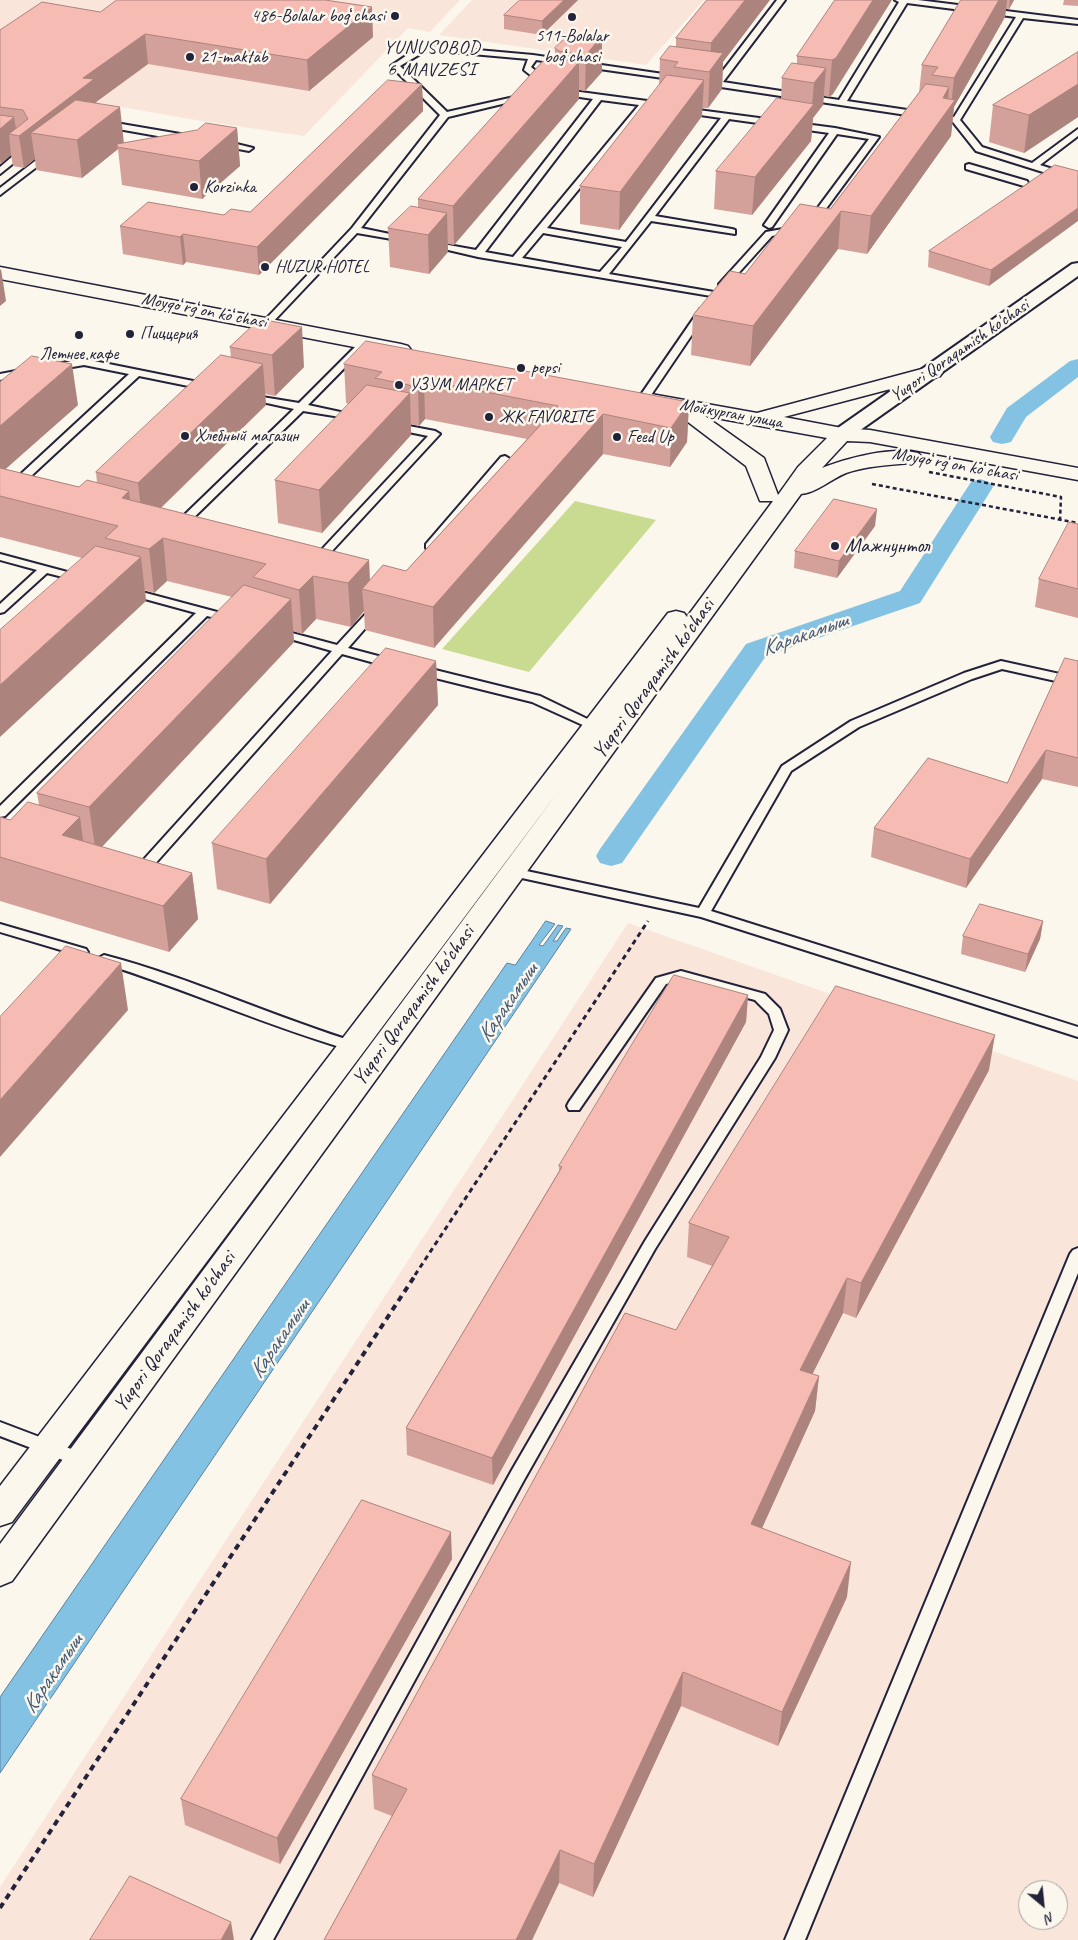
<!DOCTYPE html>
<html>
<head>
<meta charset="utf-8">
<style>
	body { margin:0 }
	#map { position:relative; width:1078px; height:1940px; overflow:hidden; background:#fbf7ec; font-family:Caveat,sans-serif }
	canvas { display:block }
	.north { position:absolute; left:1018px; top:1880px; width:50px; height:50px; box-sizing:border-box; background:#fbf7ec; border:1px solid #a4a2a5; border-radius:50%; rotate:152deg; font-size:14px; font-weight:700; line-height:20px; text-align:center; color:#22223b }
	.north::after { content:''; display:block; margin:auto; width:18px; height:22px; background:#22223b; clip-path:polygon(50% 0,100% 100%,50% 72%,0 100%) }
</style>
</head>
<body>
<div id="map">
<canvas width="1078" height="1940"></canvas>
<div class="north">N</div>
</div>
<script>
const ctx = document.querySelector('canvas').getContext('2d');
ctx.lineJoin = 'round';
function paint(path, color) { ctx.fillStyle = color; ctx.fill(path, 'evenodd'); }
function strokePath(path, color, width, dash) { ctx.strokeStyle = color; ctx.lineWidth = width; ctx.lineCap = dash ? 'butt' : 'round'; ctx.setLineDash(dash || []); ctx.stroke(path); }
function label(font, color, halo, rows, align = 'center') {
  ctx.font = font + ' Caveat,sans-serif'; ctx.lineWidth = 5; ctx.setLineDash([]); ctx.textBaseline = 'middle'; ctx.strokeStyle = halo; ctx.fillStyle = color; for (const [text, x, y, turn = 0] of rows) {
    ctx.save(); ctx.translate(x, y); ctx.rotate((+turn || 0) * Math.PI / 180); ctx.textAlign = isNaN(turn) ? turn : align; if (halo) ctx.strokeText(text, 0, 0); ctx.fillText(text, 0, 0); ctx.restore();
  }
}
paint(new Path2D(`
	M0 0H228L399 27 259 0H460L430 32 408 28 304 136 196 120 0 86Z
	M472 0H704L646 65 439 35Z
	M628 923 1078 1081V1940H0V1887ZM1028 1890H1058V1920H1028Z`), '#fae5db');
paint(new Path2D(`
	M575 501 656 520 529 672 442 649Z`), '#c9db90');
const water = new Path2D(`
	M546 921 555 924 539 945 543 946 558 925 563 926 553 941H557L566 928 571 929 0 1773V1697L507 963 515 965Z`);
paint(water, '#83c2e3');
strokePath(water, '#5c82a0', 1);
paint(new Path2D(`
	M1078 359V377L1026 417 1011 442 1002 444 993 442 990 437 1007 408 1070 361Z
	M980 479 989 482 993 487 920 603 766 656 622 863 611 866 600 863 596 856 600 849 746 644 900 591 971 482Z`), '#83c2e3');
const lane = new Path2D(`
	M777 0H785L723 82 839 100 899 2 895 0H918L1078 20V24L1023 18 960 120 982 147 1032 163 1078 129V136L1040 165 1078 177V183L976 151 953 122 701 84 700 82 704 80 715 81ZM907 3 1016 17 954 117 847 101Z
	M422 45 533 55 677 76 681 78 677 80 536 60 531 67 558 89 662 103 666 106 662 109 647 106 547 228 626 242 721 118 686 113 682 110 683 108 835 128 879 137 811 229 772 236 725 288H719V284L766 232 805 225 869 139 837 134 772 227 769 228 764 225 829 133 729 119 655 216 732 229 735 230V234L651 221 609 274 714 292 717 293V297L478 257 427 245 432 242 476 250 593 99 553 93 524 70 528 59 427 50 400 66 447 112 523 95 527 98 448 117 361 228 409 238V242L357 233 270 325H264V321L352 228 440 115 391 66ZM601 100 639 105 513 257 485 252ZM543 233 622 247 600 272 522 258Z
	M104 121 186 135 190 138 186 141 101 126 100 124Z
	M0 139 27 143 30 150 0 174V167L21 149V147L0 145Z
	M220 140 253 148 249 151 217 145V141Z
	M48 151 55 153 0 195V188Z
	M969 164 1027 181 1028 183 1024 186 966 169V165Z
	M700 309 708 311 647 401H639L638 399Z
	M364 340 369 343 367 345 308 405 359 416V420L303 411 181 530H173V526L294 409 244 398V394L299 403 361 341Z
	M84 359 208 384 213 387 208 390 139 376 17 489H9V485L129 374 84 365 55 370 50 367 55 364Z
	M26 369 30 370V374L0 380V374Z
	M393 423 435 431 440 434 319 565H311V561L428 436 389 428 388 426Z
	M505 456 510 459 509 461 434 548H426V544L501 457Z
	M0 554 86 577 88 579 82 582 47 573 4 612 0 613V604L37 570 0 560Z
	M127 588 236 617 238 619 232 622 207 616 5 816 0 817V806L196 613 123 593V589Z
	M377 605 383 608 348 648 397 661 399 664 397 667 393 668 342 654 145 875 132 874 130 871 132 868 137 867 332 651 273 634V630L277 629 337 645 373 606Z
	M1001 661 1078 678V686L1002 669 972 679 859 727 791 771 711 911 1078 1027V1037L701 917 508 875 501 871 508 867 699 908 782 766 851 721 964 673Z
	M419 666 540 696 606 728 600 732 596 731 532 702 415 673 413 670 415 667Z
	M0 924 86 949 88 952 81 956 0 932Z
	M104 955C192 978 275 1018 362 1044L364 1047 357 1052C269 1027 186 989 99 962L97 959Z
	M681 971 765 994 780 1009 788 1030 775 1058 655 1249 524 1480 273 1940H252L512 1470 645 1241 761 1057 774 1030 769 1014 755 1000 681 981 666 984 579 1110H569L567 1106 569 1102 656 978Z
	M1078 1248V1273L805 1940H785L1070 1254 1073 1250Z
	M0 1422 87 1455 89 1460 87 1465 81 1467 0 1436Z`);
const street = new Path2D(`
	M1078 263V276L849 438 842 440 835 438 832 434 835 430 1072 264Z`);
const secondary = new Path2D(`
	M0 267 401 344 408 346 411 350 408 354 401 356 0 279Z
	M933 366 940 368 943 372 940 376 784 417 842 428 870 430 1078 468V480L870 442 847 441 822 468C847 458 892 446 918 453L922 457 918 461 911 463C889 465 866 466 846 473 831 479 816 493 801 494L12 1581 0 1586V1544L558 792 12 1522 0 1526V1486L668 613 676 611 684 613 687 617 773 501H760L746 466 688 422 685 418 690 413 644 404 641 400 644 396 651 394 757 413ZM705 416 827 438 798 467 778 495 764 458Z`);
strokePath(lane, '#22223b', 4);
strokePath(street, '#22223b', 4);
strokePath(secondary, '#22223b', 3);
strokePath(new Path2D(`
	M929 472 1061 497 1060 520
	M872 484 1078 523`), '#22223b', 2.5, [4, 3]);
strokePath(new Path2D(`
	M415 1275 648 921`), '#22223b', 3, [5, 4]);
strokePath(new Path2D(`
	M0 1908 416 1274`), '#22223b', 4, [6, 5]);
paint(lane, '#fbf7ec');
paint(street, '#fbf7ec');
paint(secondary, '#fbf7ec');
paint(new Path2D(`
	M578 0 542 35 504 29V15Z
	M707 0 723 62 722 89 708 108H702V116L619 230 580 224V186L659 86 660 59 676 47V38Z
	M835 0 833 94 829 97 824 96 823 105 813 118 811 141 752 215 714 209 716 171 781 99 782 78 797 64V56Z
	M961 0H1014L1009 9H1006L1005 17 954 107 951 136 867 254 838 249 750 366 691 355 693 315 745 274 830 209 919 93 922 65Z
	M1064 0H1078V6L1063 5Z
	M100 12 373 37 309 91 148 64 96 102 97 103 124 143 237 128 240 166 202 199 122 185 118 149 82 178 36 170 35 159 24 168 13 166 11 155 0 164V30Z
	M602 36V72L585 91 579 90V99L454 245 448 244V252L429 274 390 267 388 228 418 208V199L555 59V48Z
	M1078 52V117L1024 153 989 142 993 105Z
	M422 84 423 111 259 275 186 262 183 265 123 254 120 226 224 215 250 212Z
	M1078 171 989 286 928 267 929 251Z
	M260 319 304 367 275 396 265 394 266 405 161 508 369 560 370 581 406 571 527 439 425 419 419 426 411 424V435L322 533 278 523 275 480 349 404 346 403 344 364 689 402 687 442 670 467 603 454 434 648 365 630 364 611 351 627 316 619 302 634 293 631 294 642 102 847 192 873 198 919 169 952 0 901V817L10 820 39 805 37 793 232 597 167 581 154 593 145 590 146 601 82 558 0 537V382L78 405 5 469 79 487 97 483 96 472 231 358 230 347Z
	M1078 524V618L1035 607 1039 579Z
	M875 526 837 578 794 568 795 551Z
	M436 661 438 705 270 904 217 889 212 843Z
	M1078 661V787L1042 779 966 888 871 857 874 828 1007 783Z
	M1043 921 1040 939 1025 972 961 954 963 936Z
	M748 995 746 1022 493 1485 407 1455 406 1428 559 1171V1166Z
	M989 1070 856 1318 843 1313 812 1374 819 1376 815 1411 762 1528 847 1597 778 1746 681 1706 593 1897 559 1883 532 1940H324L392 1816 374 1809 372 1775 676 1330 712 1266 687 1257 689 1223Z
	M452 1559 280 1864 185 1825 181 1799Z`), '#d4a19a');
paint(new Path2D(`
	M564 0H578L542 35V21Z
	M745 0H770L723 62 722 89 708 108 711 43Z
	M873 0H892L833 94 829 97 832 60Z
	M999 0H1007L1005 17 954 107 951 136 867 254 871 216 949 87 947 112 951 106 954 78Z
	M1010 0H1014L1009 9Z
	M372 7 373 37 309 91 307 60Z
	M145 34 148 64 96 102 97 110 31 133 35 159 24 168 19 136 83 78Z
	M602 36V72L585 91 586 55Z
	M579 62V99L454 245 453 206Z
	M826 68 823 105 813 118 811 141 752 215 755 177 812 105 814 83Z
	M704 80 702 116 619 230 620 192Z
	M422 84 423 111 259 275 257 247Z
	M1078 84V117L1024 153 1029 115Z
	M120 107 124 144 117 147 118 149 82 178 77 140Z
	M14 117 17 135 9 134 11 155 1 164 0 159V129Z
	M237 128 240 166 202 199 199 161Z
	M1078 208V221L989 286 991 270Z
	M841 211 838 249 750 366 753 326Z
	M447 213 448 252 429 274 428 235Z
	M183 234 186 262 183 265 180 237Z
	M1 269 6 301 0 306V270Z
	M302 327 304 367 275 396 272 355Z
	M72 364 78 405 0 474V426Z
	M263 364 266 405 143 525 138 483Z
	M424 380 425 419 419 426 418 387Z
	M410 393 411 435 322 533 319 490Z
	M689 402 687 442 670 467 671 428Z
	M603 414V454L434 648 433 607Z
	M129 491 134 533 122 498Z
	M877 509 875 526 837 578 839 561Z
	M163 538 167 581 154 593 149 549Z
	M141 557 146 601 0 737V685Z
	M369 560 370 591 362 589 364 611 351 627 348 583Z
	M313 576 316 619 302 634 299 590Z
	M291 599 294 642 96 853 89 807Z
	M436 661 438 705 270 904 266 859Z
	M1046 750 1042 779 966 888 970 859Z
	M80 817 86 863 62 835Z
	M192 873 198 919 169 952 163 906Z
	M1043 921 1040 939 1025 972 1028 954Z
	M121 963 128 1010 0 1157V1100Z
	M748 995 746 1022 493 1485 492 1458Z
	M995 1035 989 1070 856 1318 861 1283Z
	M847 1278 843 1313 797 1405 800 1370Z
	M819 1376 815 1411 748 1559 751 1524Z
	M451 1532 452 1559 280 1864 277 1838Z
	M851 1562 847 1597 778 1746 782 1712Z
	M683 1672 681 1706 593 1897 594 1864Z
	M560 1850 559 1883 532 1940H516Z
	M231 1922 234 1940H221Z`), '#ac837d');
const building = new Path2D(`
	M117 0H325L372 7 307 60 145 34 83 78 94 79 19 136 9 134 28 119 23 110 0 107V30L42 2 100 12Z
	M520 0H564L542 21 504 15Z
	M707 0H745L711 43 676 38Z
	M835 0H873L836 58 832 60 797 56Z
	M961 0H999L954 78 932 75 938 67 922 65Z
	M572 32 602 36 586 55 559 51 555 48Z
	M670 46 723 53 709 72 674 67 678 62 660 59Z
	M1078 52V84L1029 115 993 105Z
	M556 59 579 62 453 206 418 199 542 62Z
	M792 63 826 68 814 83 782 78Z
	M667 75 704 80 620 192 580 186Z
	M388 80 422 84 257 247 183 234 180 237 120 226 148 202 224 215 231 209 250 212Z
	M926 84 949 87 943 98 955 100 871 216 841 211 753 326 693 315 730 271 745 274 800 204 830 209Z
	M777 98 814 104 755 177 716 171Z
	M76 100 120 107 77 140 31 133Z
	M0 115 14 117 0 129Z
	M206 123 237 128 199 161 117 147V144L197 130Z
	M1055 165 1078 171V208L991 270 929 251Z
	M411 206 447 213 428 235 388 228Z
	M260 319 302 327 272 355 230 347Z
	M366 341 689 402 671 428 603 414 433 607 362 589 383 565 406 571 558 406 424 380 418 387 375 378 382 372 344 364Z
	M221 355 263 364 138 483 96 472Z
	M32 356 72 364 0 426V382Z
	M367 385 410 393 319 490 275 480Z
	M0 468 79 487 87 480 129 491 122 498 369 560 348 583 313 576 299 590 253 577 266 564 163 538 149 549 105 538 118 526 0 496Z
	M834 499 877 509 839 561 795 551Z
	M1069 522 1078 524V589L1039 579Z
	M96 546 141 557 0 685V630Z
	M244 585 291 599 89 807 37 793Z
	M386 648 436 661 266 859 212 843Z
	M1065 658 1078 661V758L1046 750 970 859 874 828 928 758 1007 783Z
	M28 802 80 817 62 835 192 873 163 906 0 857V817L10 820Z
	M980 904 1043 921 1028 954 963 936Z
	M66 946 121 963 0 1100V1017Z
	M674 975 748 995 492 1458 406 1428 562 1167 559 1166Z
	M836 986 995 1035 861 1283 847 1278 800 1370 819 1376 751 1524 851 1562 782 1712 683 1672 594 1864 560 1850 516 1940H324L407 1789 372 1775 625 1313 676 1330 729 1237 689 1223Z
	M362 1500 451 1532 277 1838 181 1799Z
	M130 1876 231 1922 221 1940H90Z`);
paint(building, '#f6bbb3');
strokePath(building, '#ac837d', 1);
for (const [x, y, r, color] of [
	[395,16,5,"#22223b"],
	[572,17,5,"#22223b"],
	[190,57,5,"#22223b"],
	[194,187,5,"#22223b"],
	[265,267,5,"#22223b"],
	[130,334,5,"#22223b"],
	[79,335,5,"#22223b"],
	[521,368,5,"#22223b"],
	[399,385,5,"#22223b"],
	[489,417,5,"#22223b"],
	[185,436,5,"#22223b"],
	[617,437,5,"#22223b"],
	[835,546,5,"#22223b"]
]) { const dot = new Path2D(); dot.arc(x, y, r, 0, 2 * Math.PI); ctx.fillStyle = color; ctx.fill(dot); strokePath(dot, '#fbf7ec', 2); }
label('18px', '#22223b', '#fbf7ec', [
	["486-Bolalar bogʻchasi",385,16,"right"],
	["511-Bolalar",572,36,"center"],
	["bogʻchasi",572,57,"center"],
	["21-maktab",200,57],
	["Korzinka",204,187],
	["HUZUR HOTEL",275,267],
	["Пиццерия",140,334],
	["Летнее кафе",79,354,"center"],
	["pepsi",531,368],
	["УЗУМ МАРКЕТ",409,385],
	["ЖК FAVORITE",499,417],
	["Хлебный магазин",195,436],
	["Feed Up",627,437]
], 'left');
label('18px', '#22223b', '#fbf7ec', [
	["Moyqoʻrgʻon koʻchasi",204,311,11],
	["Yuqori Qoraqamish ko'chasi",960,351,-35],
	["Мойкурган улица",731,414,10],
	["Moyqoʻrgʻon koʻchasi",955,465,10]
]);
ctx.letterSpacing = '1px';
label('19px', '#22223b', '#fbf7ec', [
	["YUNUSOBOD",432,48],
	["6 MAVZESI",432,70]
]);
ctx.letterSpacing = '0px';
label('21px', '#22223b', '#fbf7ec', [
	["Мажнунтол",845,546]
], 'left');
label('21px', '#22223b', '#fbf7ec', [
	["Yuqori Qoraqamish ko'chasi",654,679,-54],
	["Yuqori Qoraqamish ko'chasi",414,1006,-54],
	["Yuqori Qoraqamish ko'chasi",175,1332,-54]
]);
label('italic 22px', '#445a76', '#fbf7ec', [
	["Каракамыш",805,635,-20],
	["Каракамыш",508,1003,-56],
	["Каракамыш",280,1339,-56],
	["Каракамыш",53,1674,-56]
]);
</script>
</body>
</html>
